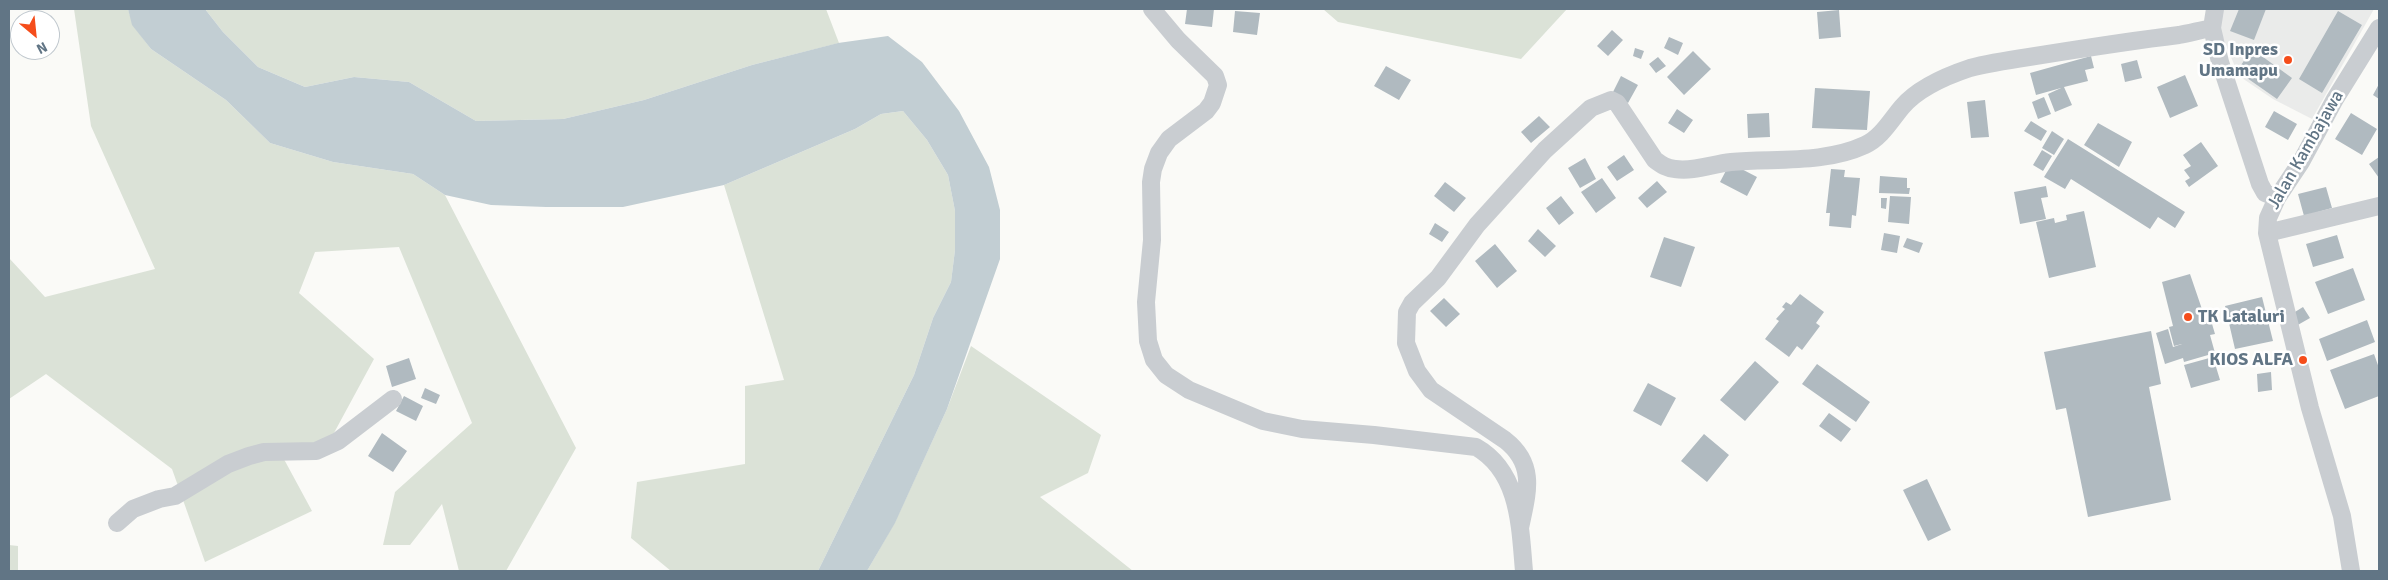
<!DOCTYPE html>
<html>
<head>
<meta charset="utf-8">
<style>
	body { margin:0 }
	#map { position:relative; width:2388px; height:580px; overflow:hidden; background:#fafaf7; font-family:Signika,sans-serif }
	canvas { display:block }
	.frame { position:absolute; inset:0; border:10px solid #617585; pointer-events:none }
	.north { position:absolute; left:10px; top:10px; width:50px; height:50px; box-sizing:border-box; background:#fff; border:1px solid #c0c8ce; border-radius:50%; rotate:152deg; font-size:14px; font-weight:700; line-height:20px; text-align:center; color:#617585 }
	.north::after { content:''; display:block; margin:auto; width:18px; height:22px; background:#f54d1b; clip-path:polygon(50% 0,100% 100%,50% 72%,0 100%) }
</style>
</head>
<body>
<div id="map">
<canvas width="2388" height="580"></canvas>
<div class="frame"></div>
<div class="north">N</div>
</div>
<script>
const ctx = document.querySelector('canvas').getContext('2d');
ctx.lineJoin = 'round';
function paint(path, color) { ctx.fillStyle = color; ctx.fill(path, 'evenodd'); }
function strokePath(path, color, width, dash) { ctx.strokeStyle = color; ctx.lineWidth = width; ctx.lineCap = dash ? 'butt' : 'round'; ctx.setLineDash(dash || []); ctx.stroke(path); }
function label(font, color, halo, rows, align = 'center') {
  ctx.font = font + ' Signika,sans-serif'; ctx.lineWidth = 5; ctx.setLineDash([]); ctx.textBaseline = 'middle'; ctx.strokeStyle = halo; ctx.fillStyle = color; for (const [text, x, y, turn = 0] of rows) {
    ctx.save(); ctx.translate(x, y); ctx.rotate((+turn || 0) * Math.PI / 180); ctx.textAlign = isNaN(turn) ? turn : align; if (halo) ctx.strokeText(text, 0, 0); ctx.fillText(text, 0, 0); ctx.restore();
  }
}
paint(new Path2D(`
	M2220 9H2374L2312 119 2273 99 2239 76 2217 24Z`), '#eaebea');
paint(new Path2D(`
	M74 9H128L133 25 151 49 226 100 270 143 333 162 413 174 445 195 576 448 506 571H459L442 504 410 545H383L395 492 472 423 399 247 315 252 299 293 374 359 328 444 279 450 312 511 205 562 172 469 46 374 9 399V258L45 297 155 269 91 126Z
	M205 9H826L839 43 752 65 644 100 563 119 476 121 409 82 354 77 305 87 258 67 223 32Z
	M1323 9H1567L1521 59 1338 22Z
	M903 111 927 140 948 175 955 211V250L951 282 933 318 914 375 818 571H671L631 538 637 482 745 464V386L784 380 724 185 855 129 881 114Z
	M971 346 1101 435 1088 473 1040 497 1133 571H867L895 522 947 409Z
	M9 545 18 546V571H9Z`), '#dbe2d7');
paint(new Path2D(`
	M128 9H205L223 32 258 67 305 87 354 77 409 82 476 121 563 119 644 100 752 65 838 43 888 36 922 62 959 111 989 167 1000 210V259L947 409 895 523 867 571H818L914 375 933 318 951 282 955 250V211L948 175 927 140 903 111 881 114 855 129 724 185 623 207H546L491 205 445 195 413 174 333 162 270 143 226 100 151 49 132 25Z`), '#c2ced3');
paint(new Path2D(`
	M1187 9H1214L1212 27 1185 24Z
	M2239 9H2266L2254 40 2230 31Z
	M1839 10 1841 37 1819 39 1817 12Z
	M1235 11 1260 13 1257 35 1233 32Z
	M2338 11 2362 25 2322 93 2299 79Z
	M1612 30 1623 40 1608 56 1597 46Z
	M1669 37 1683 43 1678 55 1664 48Z
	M1635 48 1644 51 1641 59 1633 56Z
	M2252 49 2292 78 2277 99 2237 71Z
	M1693 51 1711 69 1684 95 1667 77Z
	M2091 56 2094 68 2085 70 2088 81 2064 87 2072 105 2055 112 2048 94 2061 88 2036 95 2030 73Z
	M1658 57 1666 66 1656 73 1649 64Z
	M2137 60 2142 78 2125 82 2121 64Z
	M1386 66 1411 80 1399 100 1374 86Z
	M2185 75 2198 106 2170 118 2157 87Z
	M1621 76 1638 85 1628 103 1612 94Z
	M2379 84V99L2373 95Z
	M1815 88 1870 91 1867 130 1812 128Z
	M2044 97 2051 114 2038 119 2032 102Z
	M1985 100 1989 137 1971 138 1967 102Z
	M1677 109 1693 120 1684 133 1668 123Z
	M2274 111 2297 124 2288 140 2265 127Z
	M1769 113 1770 137 1748 138 1747 114Z
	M2351 113 2377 129 2362 155 2335 139Z
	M1539 116 1550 127 1531 143 1521 132Z
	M2031 121 2047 131 2041 141 2024 131Z
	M2098 123 2132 142 2119 167 2084 145Z
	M2052 131 2064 139 2054 155 2042 148Z
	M2068 139 2185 212 2175 228 2158 217 2150 229 2071 179 2065 189 2044 177Z
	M2201 142 2218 166 2189 187 2185 181 2190 178 2184 170 2191 166 2183 155Z
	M2042 150 2052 156 2043 171 2033 165Z
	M1624 155 1634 170 1617 181 1607 167Z
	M2379 157V178L2369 164Z
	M1585 158 1596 179 1580 188 1568 168Z
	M1730 163 1757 177 1747 196 1720 182Z
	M1831 169 1845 170 1844 177 1860 178 1856 216 1852 215 1851 228 1829 226 1830 213H1826Z
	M1880 176 1907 178V188H1910L1909 194 1879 193Z
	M1602 178 1616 198 1596 213 1581 192Z
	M1657 181 1667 192 1647 208 1638 198Z
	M1445 182 1466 198 1454 212 1434 196Z
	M2046 186 2048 197 2041 198 2046 219 2020 224 2014 192Z
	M2326 187 2332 208 2304 216 2298 194Z
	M1561 196 1574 213 1559 225 1546 208Z
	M1890 196 1911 197 1909 224 1888 222Z
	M1881 198H1887L1886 209 1881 208Z
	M2084 211 2096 267 2049 278 2036 222 2054 218 2055 223 2067 220 2066 215Z
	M1435 223 1449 232 1442 242 1429 234Z
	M1538 229 1556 246 1545 257 1528 241Z
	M1884 233 1900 236 1897 253 1881 250Z
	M2337 235 2344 258 2313 267 2306 244Z
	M1664 237 1695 247 1681 287 1650 277Z
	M1907 238 1923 243 1919 253 1903 247Z
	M1495 244 1517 271 1497 288 1475 261Z
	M2353 268 2365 300 2328 314 2315 282Z
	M2190 274 2205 318 2210 317 2215 334 2210 335 2215 353 2184 362 2183 358 2165 364 2156 333 2168 329 2173 347 2182 344 2174 346 2169 327 2173 326 2162 282Z
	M1800 294 1824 312 1816 323 1820 326 1802 350 1797 346 1789 357 1765 339 1779 321 1776 319 1785 309 1782 307 1786 302 1791 305Z
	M2262 297 2273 341 2235 349 2225 306Z
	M1444 298 1460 314 1446 327 1430 311Z
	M2303 307 2310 318 2296 326 2290 315Z
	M2367 320 2375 342 2327 361 2319 339Z
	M2151 331 2161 384 2149 387 2171 500 2088 517 2066 408 2056 410 2044 352Z
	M2374 354 2379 368V396L2345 409 2330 370Z
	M2213 357 2220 380 2191 388 2184 365Z
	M409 358 416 379 392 387 386 366Z
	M1755 361 1779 382 1745 421 1720 400Z
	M1817 364 1870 402 1856 422 1802 384Z
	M2271 372 2272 390 2258 392 2257 374Z
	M1648 383 1676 398 1661 426 1633 411Z
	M425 388 440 395 436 404 421 398Z
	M404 396 423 406 416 421 396 411Z
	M1829 413 1851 429 1841 442 1819 426Z
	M382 433 407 451 393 472 368 456Z
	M1704 434 1729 455 1707 482 1681 461Z
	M1927 479 1951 530 1928 541 1903 490Z`), '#b0bac0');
strokePath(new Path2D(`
	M1152 9 1178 40 1215 76 1218 85 1212 103 1206 111 1169 139 1159 153 1153 169 1151 182 1152 240 1146 302 1148 341 1154 360 1166 375 1189 390 1263 421 1302 429 1374 435 1476 447C1520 472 1520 527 1524 571
	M2215 9 2212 28 2220 62 2260 184 2265 193 2277 198
	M2267 233 2379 206
	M117 523 133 509 159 499 175 496 228 464 249 456 264 452 316 451 338 441 393 399
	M1520 528C1527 494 1537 465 1505 440L1431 390 1417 371 1406 343 1407 312 1412 303 1438 278 1477 225 1545 150 1591 108 1611 100 1617 103 1655 160C1662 165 1666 168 1675 169 1694 172 1712 164 1731 162 1774 158 1824 164 1865 145 1881 138 1891 120 1902 107 1918 88 1946 76 1970 68 1989 63 2009 60 2029 57 2079 49 2129 41 2179 35 2190 33 2201 30 2212 28
	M2351 571 2342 516 2310 408 2267 233 2268 218 2277 198 2301 162 2335 99 2379 28`), '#c9cdd1', 18);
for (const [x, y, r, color] of [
	[2288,60,5,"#f54d1b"],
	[2188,317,5,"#f54d1b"],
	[2303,360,5,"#f54d1b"]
]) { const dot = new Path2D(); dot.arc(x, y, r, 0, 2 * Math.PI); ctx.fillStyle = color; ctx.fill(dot); strokePath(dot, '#fff', 2); }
label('bold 18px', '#617585', '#fff', [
	["SD Inpres",2278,50],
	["Umamapu",2278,71],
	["TK Lataluri",2198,317,"left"],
	["KIOS ALFA",2293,360]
], 'right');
label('18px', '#617585', '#fff', [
	["Jalan Kambajawa",2306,150,-60]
]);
</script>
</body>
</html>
